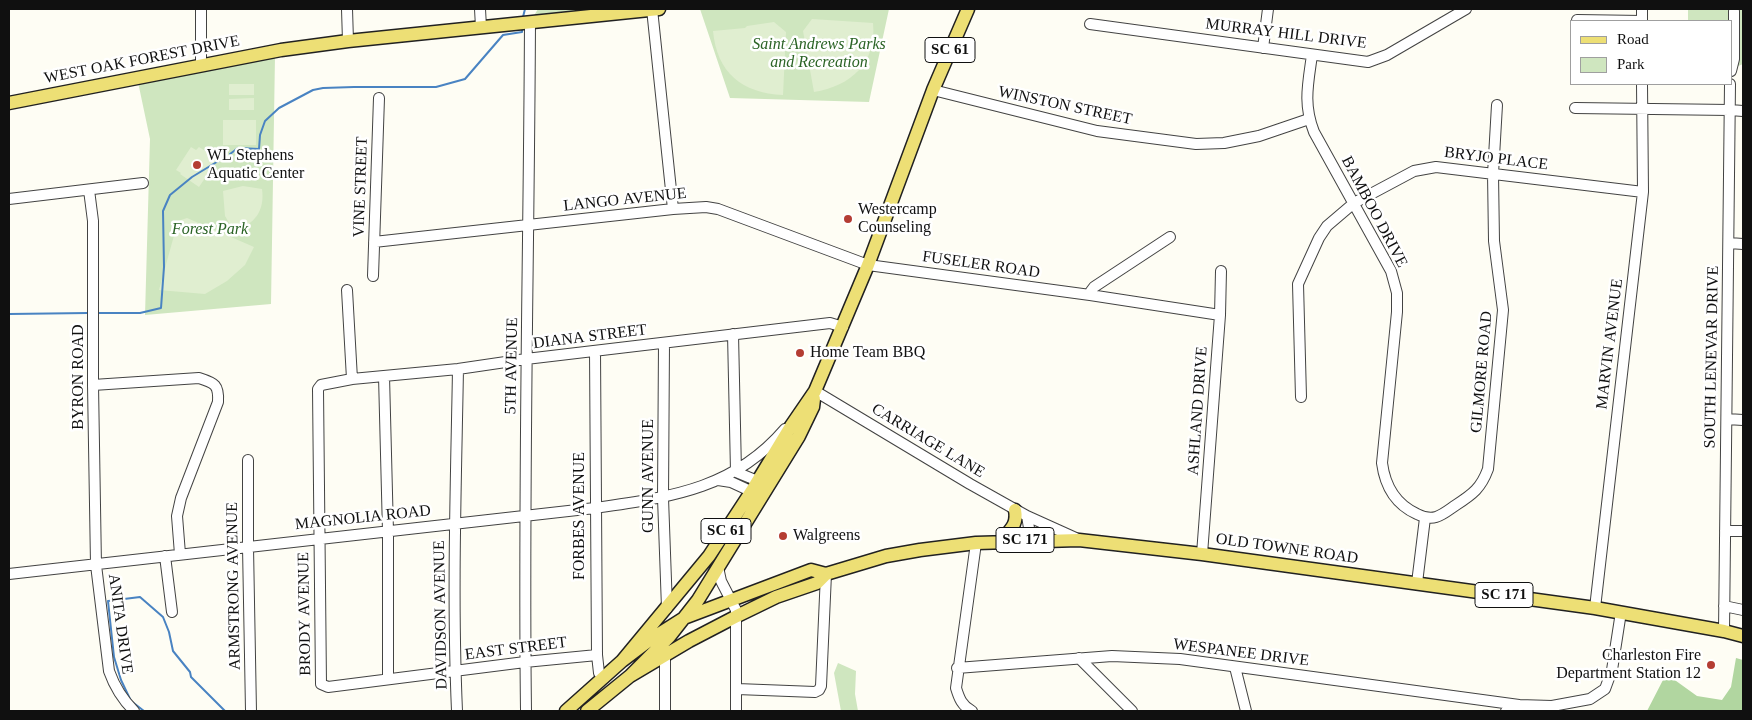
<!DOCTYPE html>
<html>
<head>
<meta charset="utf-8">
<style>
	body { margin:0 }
	#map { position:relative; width:1752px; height:720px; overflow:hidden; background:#fefdf4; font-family:"Times New Roman",serif }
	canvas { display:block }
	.frame { position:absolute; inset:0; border:10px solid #101010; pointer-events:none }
	.legend { position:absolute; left:1570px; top:20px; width:162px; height:65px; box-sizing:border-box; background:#fff; border:1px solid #9f9f9f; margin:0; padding:6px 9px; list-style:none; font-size:15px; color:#101010 }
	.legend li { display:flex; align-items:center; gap:10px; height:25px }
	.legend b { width:25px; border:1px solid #9f9f9f }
</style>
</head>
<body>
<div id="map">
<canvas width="1752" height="720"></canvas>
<div class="frame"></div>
<ul class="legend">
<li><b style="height:6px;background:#eddf75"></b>Road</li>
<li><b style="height:14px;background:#cfe6bf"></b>Park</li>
</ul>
</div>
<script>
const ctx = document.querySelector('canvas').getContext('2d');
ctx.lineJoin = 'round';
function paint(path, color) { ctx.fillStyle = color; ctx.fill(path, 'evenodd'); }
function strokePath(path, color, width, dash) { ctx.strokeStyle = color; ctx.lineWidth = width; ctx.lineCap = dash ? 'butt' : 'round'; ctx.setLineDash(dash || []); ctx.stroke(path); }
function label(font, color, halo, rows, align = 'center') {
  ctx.font = font + ' "Times New Roman",serif'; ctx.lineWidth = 5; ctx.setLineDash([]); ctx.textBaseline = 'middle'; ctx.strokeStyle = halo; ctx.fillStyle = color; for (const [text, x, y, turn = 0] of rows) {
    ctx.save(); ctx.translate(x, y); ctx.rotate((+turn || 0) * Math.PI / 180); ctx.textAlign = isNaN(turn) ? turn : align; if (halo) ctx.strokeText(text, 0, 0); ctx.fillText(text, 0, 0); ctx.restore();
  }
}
paint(new Path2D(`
	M538 9H659L530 22Z
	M700 9H889L869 102 730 98Z
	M1688 9H1743V64L1731 69V21H1688Z
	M275 56 271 304 145 315 150 139 138 82Z
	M838 663 856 671 855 694 858 711H841L834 673Z`), '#cfe6bf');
paint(new Path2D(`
	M1736 658 1743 660V711H1647L1663 680 1665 673 1697 696 1722 700 1731 687Z`), '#b1d6a0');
paint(new Path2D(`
	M812 19 873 23C877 63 851 86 814 92L803 31Z
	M774 22 786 32 783 95C742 93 717 73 713 31L745 28 747 26Z
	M229 84H254V95H229Z
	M254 98V110H229V99Z
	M223 120H256V145H223Z
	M191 147 196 150 199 147 218 159 199 187 180 174 181 173 176 170Z
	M243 186 262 189C265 211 255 224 234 231L225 216 223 191Z
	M187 218 254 247 245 265 227 281 205 294 159 290 178 221Z`), '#e0eed0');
strokePath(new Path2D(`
	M523 17 525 9
	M230 154 238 148 259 149 260 135 265 121 279 108 313 90 323 88 354 87H436L465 79 503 35 522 32V29
	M99 313H140L161 308 164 267 163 211 170 195 192 177 220 160
	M9 314 88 313
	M144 711 131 701 121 680 114 657 108 601 140 597 163 617 169 632 173 651 190 672 191 677 225 711`), '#4983c2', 2);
const minor = new Path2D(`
	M347 9 348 41
	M480 9 481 27
	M652 9 673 209
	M1642 9V21
	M1577 20 1642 21
	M1090 24 1368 62 1387 55 1466 9
	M1263 48 1268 9
	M1312 55C1308 84 1303 104 1314 132L1391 271 1397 293V312L1382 463C1385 486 1395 504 1417 514 1423 517 1429 519 1436 517 1443 515 1450 509 1456 505 1473 494 1481 488 1488 469L1503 310 1494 241 1493 174 1497 105
	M201 65V9
	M1731 71 1734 59V11
	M933 90 1097 131 1196 144 1224 143 1259 136 1309 119
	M1575 108 1730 110 1743 111
	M89 190 93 221V385L96 565 109 671C115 688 122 699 134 711
	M9 199 143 183
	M374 242 673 209 706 207 718 209 868 265 1090 295 1220 315
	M1729 243 1743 244
	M373 276 379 98
	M347 290 352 379
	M1090 295 1091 291 1094 287 1170 237
	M733 334 736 472
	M664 343 663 498 667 608
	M595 351 597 655 599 673 604 678
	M384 376 388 532V679
	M93 385 199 378C215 383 219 385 218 402L181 498 177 516 180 554
	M811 396 815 391 970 484 1027 516 1031 540
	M1301 397 1298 284 1319 238 1327 226 1354 203 1414 171 1436 167 1643 192
	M1727 419 1743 420
	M248 460V547L251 711
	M736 472 765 484
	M718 480 731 482 757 494
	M1027 516 1078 539
	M1725 531H1743
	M1202 554 1220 315 1221 271
	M165 556 172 612
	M718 567 721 581 736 610V711
	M9 574 595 508C669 497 733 490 785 429
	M1417 583 1425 518
	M1724 606 1743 610
	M1595 608 1643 192 1642 84
	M1724 631 1730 84
	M597 655 525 662 328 687 321 684 318 389 321 385 352 379 458 369 526 359 830 323 843 327
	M665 655V711
	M1079 658 1132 711
	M1235 667 1246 711
	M957 668 1112 656 1180 659 1519 705
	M737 689 815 692 819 690 821 686 826 574
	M457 711C452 597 456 483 458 369
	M526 711C523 482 529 252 530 22
	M972 711C962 706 959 698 956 688L976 543
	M1506 711 1519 705 1552 706 1590 699 1605 689 1612 670 1621 612`);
const major = new Path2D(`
	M9 103 281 50 348 41 659 9
	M1000 542C1010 530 1018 525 1015 510
	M826 574 886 556 920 550 976 543 1079 540 1202 554 1595 608 1724 631 1743 636
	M622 661 709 556 751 492 791 426 815 391 868 265 933 90 968 9
	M630 676 669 637 698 600 799 436 813 407 814 399
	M566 711 622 661 651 639 684 618 811 570 826 574
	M587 711 630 676 689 641 737 616 776 597 817 583 826 574`);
strokePath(minor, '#434343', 12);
strokePath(major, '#212121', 15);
strokePath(minor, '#fff', 10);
strokePath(major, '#eddf75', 12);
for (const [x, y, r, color] of [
	[197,165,5,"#b43d33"],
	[848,219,5,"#b43d33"],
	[800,353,5,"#b43d33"],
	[783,536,5,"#b43d33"],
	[1711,665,5,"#b43d33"]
]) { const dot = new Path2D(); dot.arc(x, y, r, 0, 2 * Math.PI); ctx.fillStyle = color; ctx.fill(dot); strokePath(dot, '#fff', 2); }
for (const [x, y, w] of [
	[950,50,50],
	[726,531,50],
	[1025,540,58],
	[1504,595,58]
]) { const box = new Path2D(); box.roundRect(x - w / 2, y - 12.5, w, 25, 4); ctx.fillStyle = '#fff'; ctx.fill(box); strokePath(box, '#101010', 1); }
label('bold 15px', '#101010', null, [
	["SC 61",950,50],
	["SC 61",726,531],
	["SC 171",1025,540],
	["SC 171",1504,595]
]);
label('16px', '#101010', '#fff', [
	["MURRAY HILL DRIVE",1286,34,7],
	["WEST OAK FOREST DRIVE",142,60,-11],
	["WINSTON STREET",1065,106,12],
	["BRYJO PLACE",1496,159,7],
	["VINE STREET",361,187,-88],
	["LANGO AVENUE",625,200,-6],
	["BAMBOO DRIVE",1374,212,62],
	["FUSELER ROAD",981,265,8],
	["DIANA STREET",590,337,-7],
	["MARVIN AVENUE",1610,344,-83],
	["SOUTH LENEVAR DRIVE",1712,357,-89],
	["5TH AVENUE",512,366,-89],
	["GILMORE ROAD",1482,372,-85],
	["BYRON ROAD",79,377,-90],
	["ASHLAND DRIVE",1198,411,-86],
	["CARRIAGE LANE",928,441,31],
	["GUNN AVENUE",649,476,-90],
	["FORBES AVENUE",580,516,-90],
	["MAGNOLIA ROAD",363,518,-6],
	["OLD TOWNE ROAD",1287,549,8],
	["ARMSTRONG AVENUE",234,586,-91],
	["BRODY AVENUE",305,614,-91],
	["DAVIDSON AVENUE",441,615,-91],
	["ANITA DRIVE",120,624,82],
	["EAST STREET",516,649,-7],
	["WESPANEE DRIVE",1241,653,7]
]);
label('italic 16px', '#2a6325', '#fff', [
	["Saint Andrews Parks",819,45],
	["and Recreation",819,63],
	["Forest Park",210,230]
]);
label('16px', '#101010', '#fff', [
	["WL Stephens",207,156],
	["Aquatic Center",207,174],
	["Westercamp",858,210],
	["Counseling",858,228],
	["Home Team BBQ",810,353],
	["Walgreens",793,536],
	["Charleston Fire",1701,656,"right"],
	["Department Station 12",1701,674,"right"]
], 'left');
</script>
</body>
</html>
